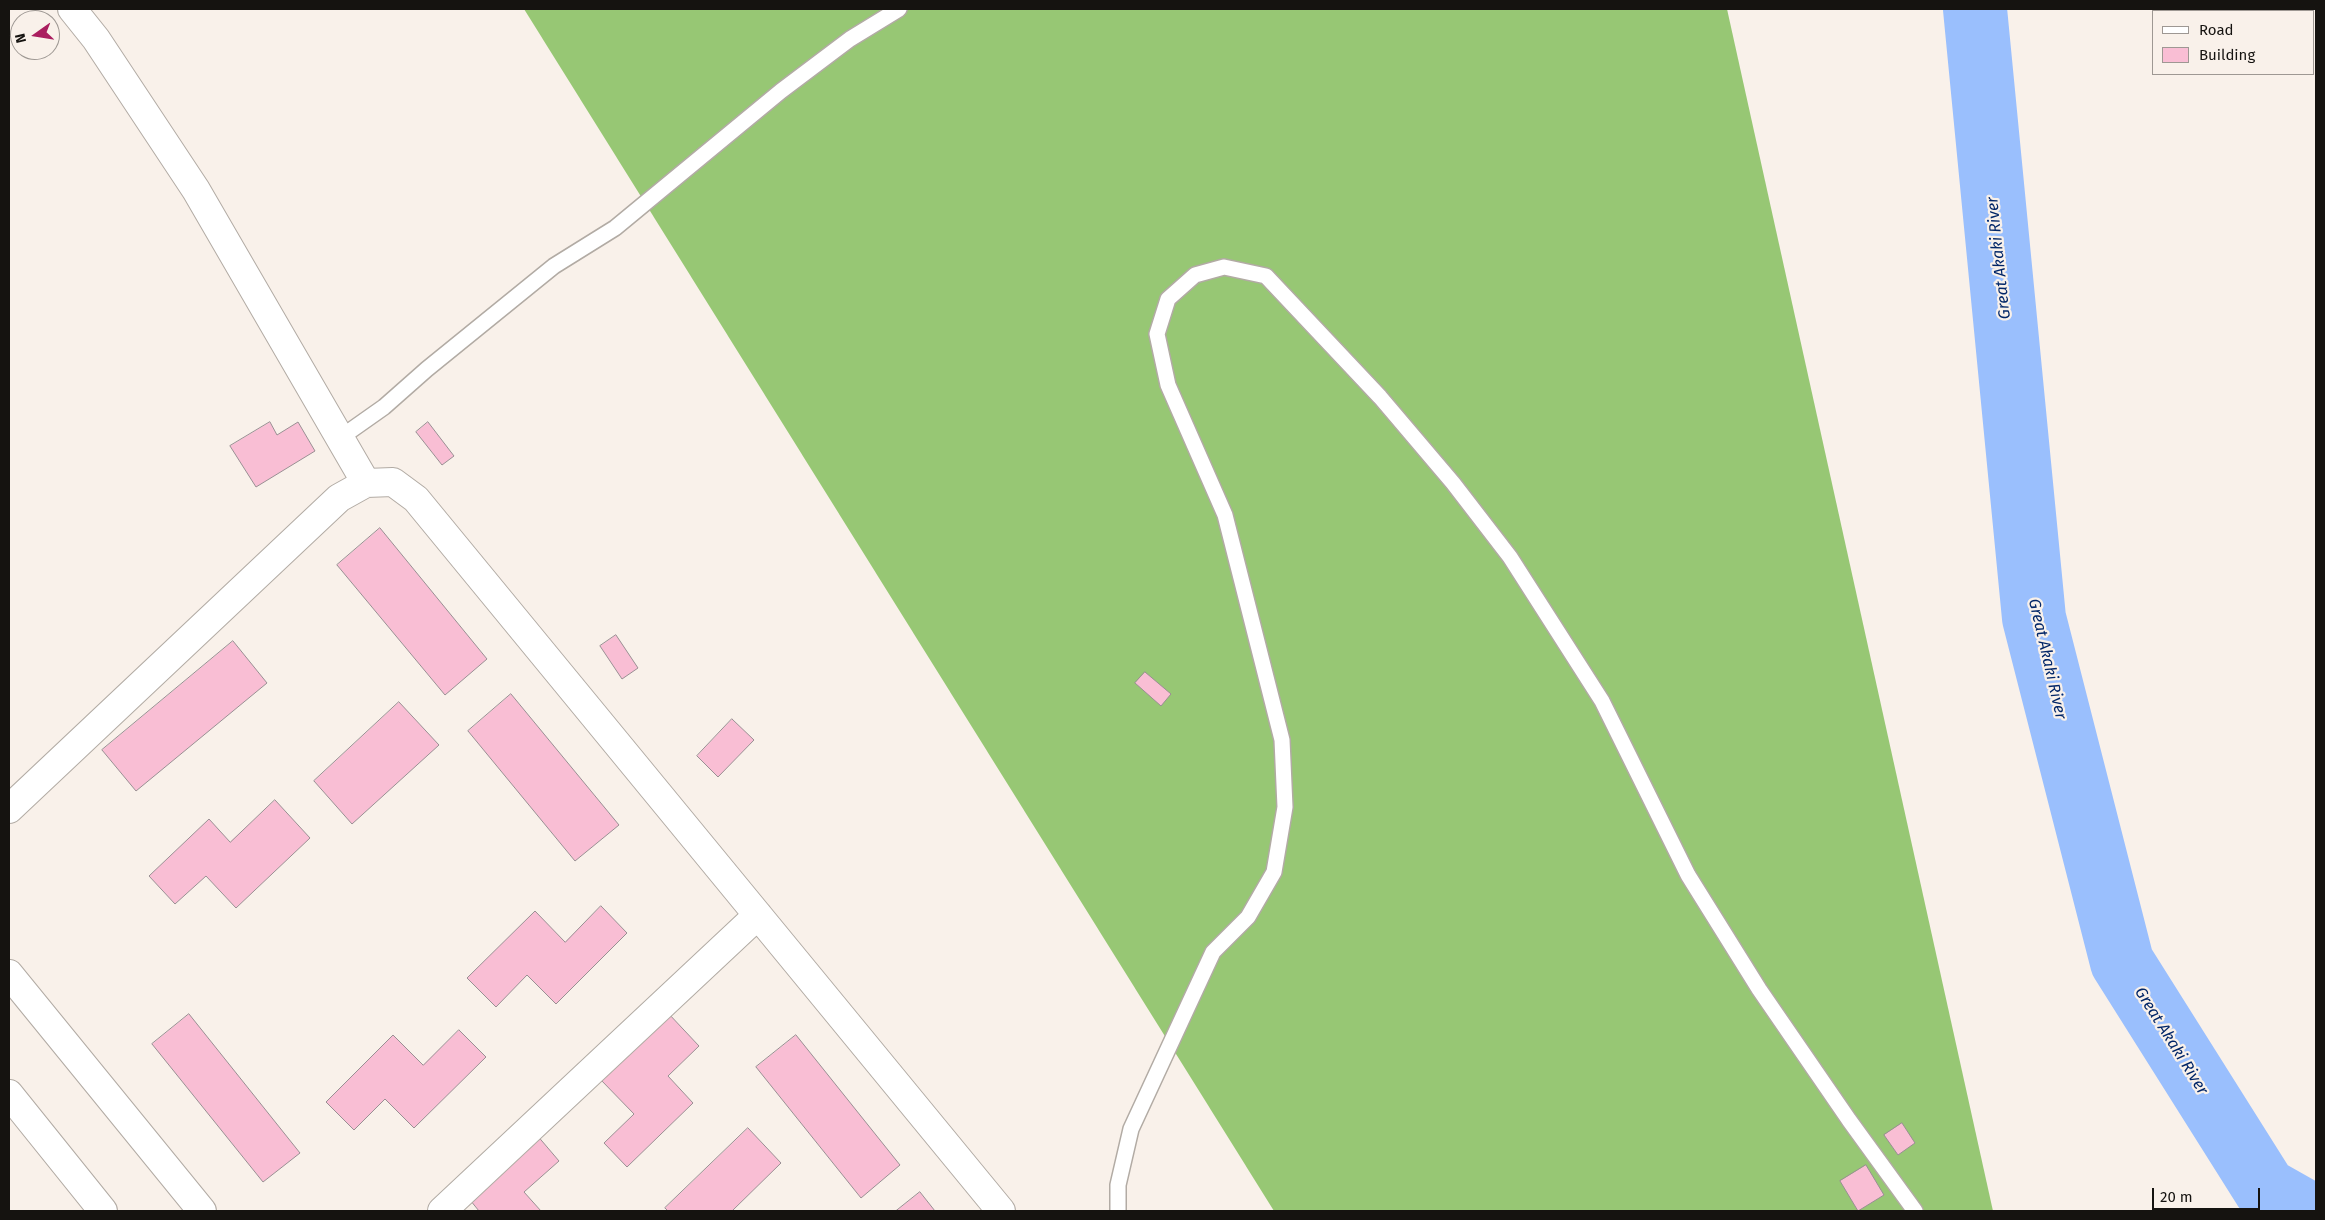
<!DOCTYPE html>
<html>
<head>
<meta charset="utf-8">
<style>
	body { margin:0 }
	#map { position:relative; width:2325px; height:1220px; overflow:hidden; background:#f9f1ea; font-family:"Fira Sans",sans-serif }
	canvas { display:block }
	.frame { position:absolute; inset:0; border:10px solid #151310; pointer-events:none }
	.legend { position:absolute; left:2152px; top:10px; width:162px; height:65px; box-sizing:border-box; background:#f9f1ea; border:1px solid #9e9893; margin:0; padding:6px 9px; list-style:none; font-size:15px; color:#151310 }
	.legend li { display:flex; align-items:center; gap:10px; height:25px }
	.legend b { width:25px; border:1px solid #9e9893 }
	.north { position:absolute; left:10px; top:10px; width:50px; height:50px; box-sizing:border-box; background:#f9f1ea; border:1px solid #9e9893; border-radius:50%; rotate:257deg; font-size:14px; font-weight:700; line-height:20px; text-align:center; color:#151310 }
	.north::after { content:''; display:block; margin:auto; width:18px; height:22px; background:#aa1e5f; clip-path:polygon(50% 0,100% 100%,50% 72%,0 100%) }
	.scale { position:absolute; left:2152px; top:1188px; width:108px; height:22px; box-sizing:border-box; border:2px solid #151310; border-top:0; padding-left:6px; font-size:15px; line-height:18px; white-space:nowrap; color:#151310; -webkit-text-stroke:4px #f9f1ea; paint-order:stroke }
</style>
</head>
<body>
<div id="map">
<canvas width="2325" height="1220"></canvas>
<div class="frame"></div>
<ul class="legend">
<li><b style="height:6px;background:#fff"></b>Road</li>
<li><b style="height:14px;background:#f9bed4"></b>Building</li>
</ul>
<div class="north">N</div>
<div class="scale">20 m</div>
</div>
<script>
const ctx = document.querySelector('canvas').getContext('2d');
ctx.lineJoin = 'round';
function paint(path, color) { ctx.fillStyle = color; ctx.fill(path, 'evenodd'); }
function strokePath(path, color, width, dash) { ctx.strokeStyle = color; ctx.lineWidth = width; ctx.lineCap = dash ? 'butt' : 'round'; ctx.setLineDash(dash || []); ctx.stroke(path); }
function label(font, color, halo, rows, align = 'center') {
  ctx.font = font + ' "Fira Sans",sans-serif'; ctx.lineWidth = 4.5; ctx.setLineDash([]); ctx.textBaseline = 'middle'; ctx.strokeStyle = halo; ctx.fillStyle = color; for (const [text, x, y, turn = 0] of rows) {
    ctx.save(); ctx.translate(x, y); ctx.rotate((+turn || 0) * Math.PI / 180); ctx.textAlign = isNaN(turn) ? turn : align; if (halo) ctx.strokeText(text, 0, 0); ctx.fillText(text, 0, 0); ctx.restore();
  }
}
paint(new Path2D(`
	M524 9H1727L1993 1211H1274Z`), '#97c774');
strokePath(new Path2D(`
	M1975 9 2034 618 2122 962 2265 1189 2304 1211`), '#9abffd', 64);
const building = new Path2D(`
	M270 422 277 435 298 422 315 451 256 487 230 446Z
	M428 422 454 456 442 465 416 432Z
	M380 528 487 659 445 695 337 565Z
	M616 635 638 668 622 679 600 646Z
	M233 641 267 683 136 791 102 750Z
	M1145 672 1171 694 1161 706 1135 683Z
	M511 694 619 825 575 861 468 731Z
	M399 702 439 745 352 824 314 781Z
	M732 719 754 740 718 777 697 756Z
	M275 800 310 838 236 908 206 876 175 904 149 876 209 819 230 842Z
	M601 906 627 933 556 1004 527 975 496 1007 467 978 535 911 565 942Z
	M668 1013 699 1046 668 1076 693 1103 627 1167 604 1143 634 1114 600 1079Z
	M189 1014 300 1153 263 1182 152 1044Z
	M459 1030 486 1057 414 1128 385 1099 354 1130 326 1102 393 1035 423 1065Z
	M796 1035 900 1165 861 1198 756 1067Z
	M1902 1123 1915 1143 1898 1155 1884 1135Z
	M748 1128 781 1163 732 1211H668L665 1208Z
	M536 1134 559 1161 524 1192 541 1211H479L466 1195Z
	M1866 1165 1884 1195 1858 1211 1840 1181Z
	M920 1192 935 1211H896Z`);
paint(building, '#f9bed4');
strokePath(building, '#998f93', 1);
const lane = new Path2D(`
	M340 438 384 407 427 369 554 266 615 228 781 91 850 39 899 9
	M1118 1211V1185L1131 1129 1213 952 1248 917 1274 872 1285 807 1282 740 1225 515 1168 385 1157 334 1168 299 1195 275 1224 267 1266 276 1380 397 1453 483 1510 557 1602 701 1688 875 1759 989 1849 1120 1915 1211`);
const street = new Path2D(`
	M72 9 96 39 196 190 366 483
	M9 809 339 498 366 483 393 482 416 499 1001 1211
	M9 974 202 1211
	M9 1094 103 1211
	M442 1211 758 915`);
strokePath(lane, '#b2aba4', 18);
strokePath(street, '#b2aba4', 30);
strokePath(lane, '#fff', 15);
strokePath(street, '#fff', 28);
label('italic 16px', '#022668', '#f9f1ea', [
	["Great Akaki River",1999,258,-96],
	["Great Akaki River",2047,659,77],
	["Great Akaki River",2171,1041,58]
]);
</script>
</body>
</html>
